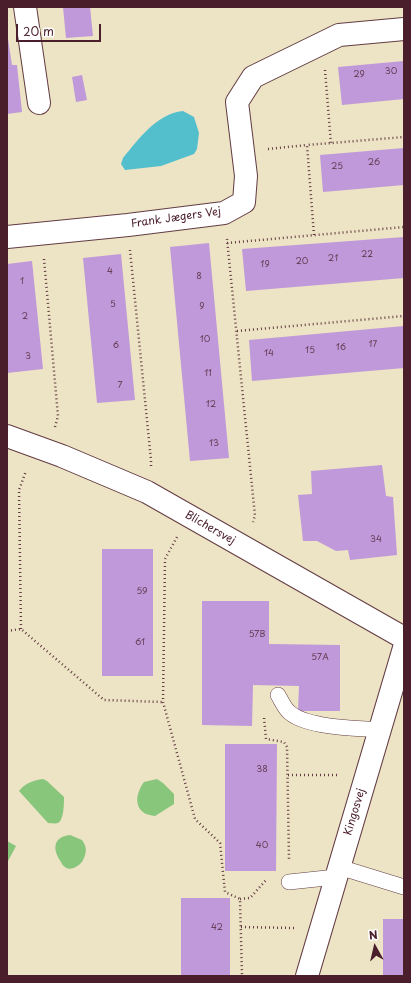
<!DOCTYPE html>
<html>
<head>
<meta charset="utf-8">
<style>
	body { margin:0 }
	#map { position:relative; width:411px; height:983px; overflow:hidden; background:#ede3c5; font-family:"Playpen Sans",sans-serif }
	canvas { display:block }
	.frame { position:absolute; inset:0; border:8px solid #4a1f2b; pointer-events:none }
	.north { position:absolute; left:355px; top:927px; width:40px; height:40px; -webkit-text-stroke:3px #fff; paint-order:stroke; rotate:352deg; font-size:11px; font-weight:700; line-height:16px; text-align:center; color:#4a1f2b }
	.north::after { content:''; display:block; margin:auto; width:14px; height:18px; background:#4a1f2b; clip-path:polygon(50% 0,100% 100%,50% 72%,0 100%) }
	.scale { position:absolute; left:16px; top:24px; width:85px; height:18px; box-sizing:border-box; border:2px solid #4a1f2b; border-top:0; padding-left:5px; font-size:12px; line-height:14px; white-space:nowrap; color:#4a1f2b; -webkit-text-stroke:3px #fff; paint-order:stroke }
</style>
</head>
<body>
<div id="map">
<canvas width="411" height="983"></canvas>
<div class="frame"></div>
<div class="north">N</div>
<div class="scale">20 m</div>
</div>
<script>
const ctx = document.querySelector('canvas').getContext('2d');
ctx.lineJoin = 'round';
function paint(path, color) { ctx.fillStyle = color; ctx.fill(path, 'evenodd'); }
function strokePath(path, color, width, dash) { ctx.strokeStyle = color; ctx.lineWidth = width; ctx.lineCap = dash ? 'butt' : 'round'; ctx.setLineDash(dash || []); ctx.stroke(path); }
function label(font, color, halo, rows, align = 'center') {
  ctx.font = font + ' "Playpen Sans",sans-serif'; ctx.lineWidth = 3.5; ctx.setLineDash([]); ctx.textBaseline = 'middle'; ctx.strokeStyle = halo; ctx.fillStyle = color; for (const [text, x, y, turn = 0] of rows) {
    ctx.save(); ctx.translate(x, y); ctx.rotate((+turn || 0) * Math.PI / 180); ctx.textAlign = isNaN(turn) ? turn : align; if (halo) ctx.strokeText(text, 0, 0); ctx.fillText(text, 0, 0); ctx.restore();
  }
}
paint(new Path2D(`
	M43 779 47 781 64 797C64 803 64 820 58 823 55 824 51 823 48 823L19 791C25 783 34 780 43 779Z
	M157 779 163 783 174 794V804L155 816C151 815 146 815 143 812 133 804 138 790 144 782Z
	M70 835 82 840C87 847 87 852 83 860 81 865 70 872 65 867 63 866 62 864 61 862 52 849 53 837 70 835Z
	M7 841 16 846 7 863Z`), '#88c67c');
paint(new Path2D(`
	M183 111 194 117 199 133 197 149 194 154 161 166 125 170 121 164 123 158C139 139 156 114 183 111Z`), '#53bfcd');
paint(new Path2D(`
	M63 7H90L93 36 66 38Z
	M7 32 12 65H17L22 112 7 114Z
	M404 61V99L342 105 338 67Z
	M82 75 87 100 76 102 72 77Z
	M404 148V185L323 192 320 155Z
	M404 237V278L246 291 242 249Z
	M209 243 229 458 190 461 170 247Z
	M121 254 135 400 97 403 83 258Z
	M32 261 43 369 7 373V264Z
	M404 326V368L252 381 249 340Z
	M382 465 386 496 393 497 397 555 350 560 348 550 336 551 317 541H303L298 495 312 494 311 471Z
	M7 482H8V517H7Z
	M102 549H153V676H102Z
	M202 601H269V644L340 645V711H298L299 686 253 685 252 726 202 725Z
	M225 744H277L276 871H225Z
	M181 898H230V976H181Z
	M383 919H404V976H383Z`), '#bf99d9');
const service = new Path2D(`
	M278 695C281 700 284 707 288 711 304 728 357 728 380 730
	M339 867 404 887
	M289 882 336 877`);
const minor = new Path2D(`
	M25 7 39 103
	M7 237 128 225 224 213 244 202 246 176 237 102 253 77 339 35 404 29
	M7 436 62 456 147 492 404 638`);
const tertiary = new Path2D(`
	M307 976 404 648`);
strokePath(service, '#623c42', 16);
strokePath(minor, '#623c42', 24);
strokePath(tertiary, '#623c42', 24);
strokePath(new Path2D(`
	M325 70 331 144
	M268 149 307 145
	M314 235 307 145 404 137
	M227 239 255 516 253 522
	M227 243 404 227
	M130 250 151 460V466
	M44 259 58 416 55 427
	M237 331 404 316
	M177 537 165 559 163 702 195 819 220 843 225 892 240 899 242 976
	M21 629 19 490 26 471
	M7 631 21 629 104 700 163 702
	M264 718 266 739 284 742 287 747 289 860
	M288 775H339
	M240 899 250 898 267 879
	M241 927 294 928`), '#623c42', 2.5, [1, 3]);
strokePath(service, '#fff', 15);
strokePath(minor, '#fff', 22);
strokePath(tertiary, '#fff', 22);
label('9px', '#673e56', null, [
	["30",391,72],
	["29",359,75],
	["26",374,163],
	["25",337,167],
	["22",367,255],
	["21",333,259],
	["20",302,262],
	["19",265,265],
	["4",110,272],
	["8",199,277],
	["1",22,282],
	["5",113,305],
	["9",202,307],
	["2",25,317],
	["10",205,340],
	["17",373,345],
	["6",116,346],
	["16",341,348],
	["15",310,351],
	["14",269,354],
	["3",28,357],
	["11",208,374],
	["7",120,386],
	["12",211,405],
	["13",214,444],
	["34",376,540],
	["59",142,592],
	["57B",257,635],
	["61",140,643],
	["57A",320,658],
	["38",262,770],
	["40",262,846],
	["42",217,928]
]);
label('11px', '#4a1f2b', '#fff', [
	["Frank Jægers Vej",176,218,-8],
	["Blichersvej",210,528,30],
	["Kingosvej",355,812,-73]
]);
</script>
</body>
</html>
